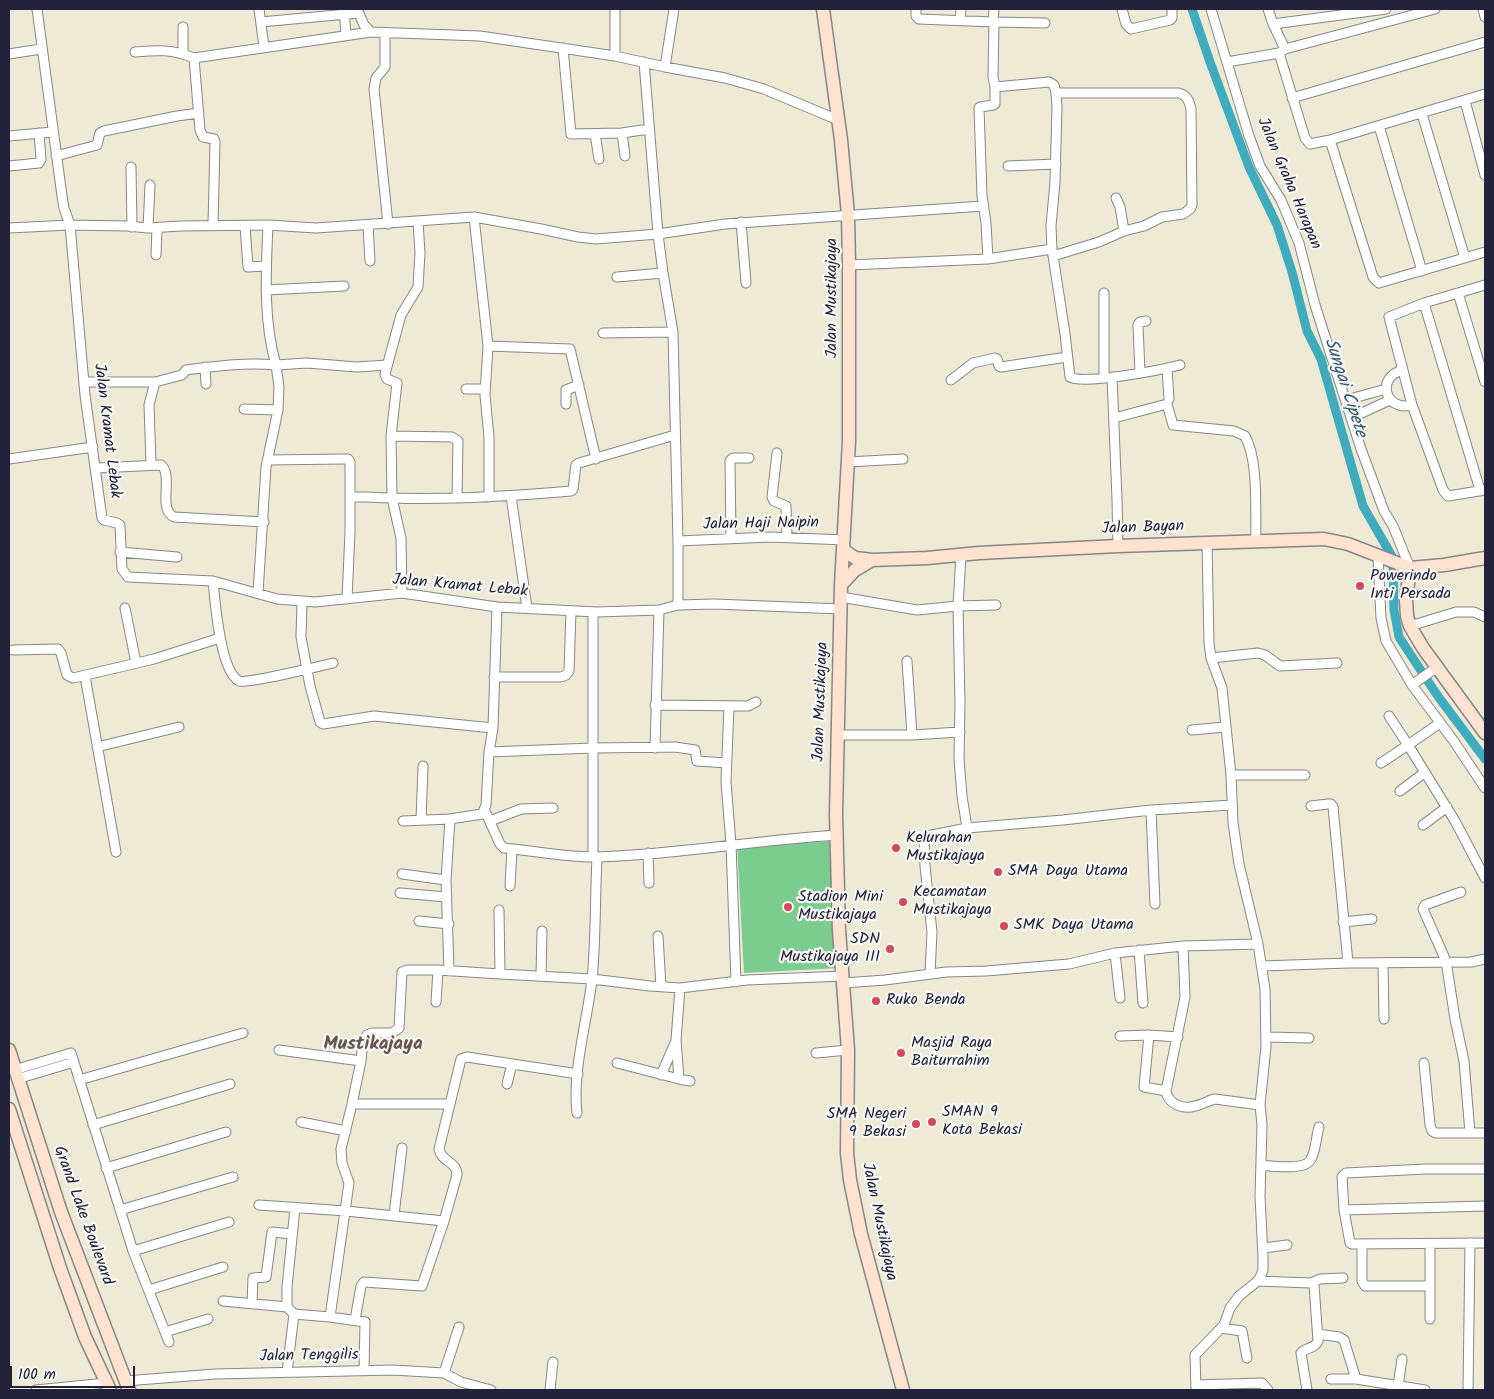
<!DOCTYPE html>
<html>
<head>
<meta charset="utf-8">
<style>
	body { margin:0 }
	#map { position:relative; width:1494px; height:1399px; overflow:hidden; background:#eeead6; font-family:Kalam,sans-serif }
	canvas { display:block }
	.frame { position:absolute; inset:0; border:10px solid #22223b; pointer-events:none }
	.scale { position:absolute; left:10px; top:1366px; width:125px; height:22px; box-sizing:border-box; border:2px solid #22223b; border-top:0; padding-left:6px; font-size:15px; line-height:18px; white-space:nowrap; color:#22223b; -webkit-text-stroke:4px #f6f6f2; paint-order:stroke }
</style>
</head>
<body>
<div id="map">
<canvas width="1494" height="1399"></canvas>
<div class="frame"></div>
<div class="scale">100 m</div>
</div>
<script>
const ctx = document.querySelector('canvas').getContext('2d');
ctx.lineJoin = 'round';
function paint(path, color) { ctx.fillStyle = color; ctx.fill(path, 'evenodd'); }
function strokePath(path, color, width, dash) { ctx.strokeStyle = color; ctx.lineWidth = width; ctx.lineCap = dash ? 'butt' : 'round'; ctx.setLineDash(dash || []); ctx.stroke(path); }
function label(font, color, halo, rows, align = 'center') {
  ctx.font = font + ' Kalam,sans-serif'; ctx.lineWidth = 4.5; ctx.setLineDash([]); ctx.textBaseline = 'middle'; ctx.strokeStyle = halo; ctx.fillStyle = color; for (const [text, x, y, turn = 0] of rows) {
    ctx.save(); ctx.translate(x, y); ctx.rotate((+turn || 0) * Math.PI / 180); ctx.textAlign = isNaN(turn) ? turn : align; if (halo) ctx.strokeText(text, 0, 0); ctx.fillText(text, 0, 0); ctx.restore();
  }
}
paint(new Path2D(`
	M833 841 839 968 744 973 737 846Z`), '#7acd8e');
strokePath(new Path2D(`
	M1192 9 1210 62 1249 167 1277 225 1292 272 1307 331 1321 359 1363 506 1393 558 1394 610 1399 637 1437 695 1485 759`), '#3facbd', 9);
const street = new Path2D(`
	M37 9 62 196 64 208 70 225 85 395 102 518 104 520 117 523 120 525 122 569 128 577 213 581 277 599 315 602 402 593 497 607 597 612 659 610 678 605 714 604 841 609
	M259 9 264 47
	M344 9 346 35
	M357 9 364 25 371 32 480 36 615 56 665 67 725 78 764 89 838 120
	M916 9V16L919 19 994 22 993 77 995 87 1049 82 1054 85 1056 93 1057 107 1055 182 1051 226 1052 249 1065 334 1070 377C1083 385 1161 370 1180 365
	M1122 9 1126 24 1131 29 1170 20 1172 18V9
	M1211 9 1249 136 1260 166 1281 200 1299 243 1315 305 1361 449 1384 511 1393 526 1410 568
	M1268 9 1273 24 1285 49
	M1483 9 1485 17
	M960 20 961 9
	M261 22 358 13
	M993 22 994 9
	M994 22 1045 23
	M1273 24 1386 9
	M385 34V67L376 78 374 89 388 224
	M563 48 571 134 622 133 649 129
	M135 52C158 50 172 49 194 58L371 32
	M1279 53 1285 49 1435 9
	M9 54 41 49
	M183 54V27
	M615 56V9
	M194 58 200 130 203 137 214 139 215 142 213 225
	M644 62 658 234 663 273 673 332 678 541V605
	M1227 62 1279 53 1305 138 1310 144 1330 140 1485 94
	M665 67 674 9
	M1292 98 1485 42
	M1465 101 1485 175
	M1422 114 1465 258
	M1379 126 1422 271
	M622 133 625 156
	M595 134 599 159
	M9 136 53 132
	M1330 140 1373 277 1379 283 1485 252
	M56 156 97 145 100 133 104 131 177 116 199 113
	M9 166 39 163 41 159 39 133
	M1008 166 1056 164
	M131 167 132 227
	M1116 198 1120 207 1124 231
	M474 217 488 346 570 349 596 459
	M741 222 746 283
	M268 225C266 270 263 321 276 365L307 363 357 367 387 365
	M368 225 370 261
	M245 226 248 267 266 266
	M9 228 70 225 127 226 148 228 181 226 268 225 316 228 474 217 541 229 578 237 596 239 658 234 725 224 983 206
	M148 228 150 185
	M156 255 157 228
	M1053 256 1099 242 1124 231 1144 226 1162 217 1183 214 1190 209 1192 205 1191 109C1189 101 1187 95 1179 93H1056
	M988 259 986 223 982 196 979 108 980 107 993 105 995 104V87
	M849 265 988 259 1052 249
	M617 277 663 273
	M1485 285 1424 303 1389 317 1412 405 1443 490 1448 496 1485 490
	M266 290 344 286
	M1104 293V377
	M1458 293 1485 382
	M1424 303 1480 490
	M603 333 673 332
	M488 346 485 395 489 437V497
	M205 367 206 384
	M1167 368 1169 399
	M1403 370C1375 377 1385 412 1412 405
	M1140 373 1138 325 1140 322 1146 321
	M1112 377 1117 499 1118 546
	M951 380 973 363 995 358 997 359 999 366 1001 367 1067 357
	M84 382H155
	M466 389H485
	M1346 400 1386 389
	M566 404V390L579 385
	M244 409 278 410
	M1114 418 1167 404 1173 425 1234 431 1245 436C1259 461 1255 512 1256 541
	M1351 418 1390 400
	M391 436 452 437 458 441 457 498
	M777 453 772 497 774 501 786 506 787 537
	M9 459 93 447
	M268 460 344 459H348L350 462V532L347 599
	M848 462 903 459
	M151 464 149 405 155 382 182 375 186 370C217 366 245 362 276 365L279 387 278 410 266 467 258 593
	M96 468 161 465C174 475 157 509 174 517L264 522
	M511 496 527 608
	M350 499 354 497H368C436 501 503 497 571 491L573 489 576 465 579 463 675 435
	M731 538 730 461 733 458H749
	M678 541 771 537 845 540
	M120 552 177 557
	M1378 557 1381 618 1386 641 1412 685 1453 740 1485 788
	M213 581C215 601 220 671 239 681 246 684 321 666 333 663
	M402 593 401 538 392 498 391 436 397 383 387 379 385 374 401 315 418 287 420 253 418 221
	M841 597 917 610 958 606 961 555
	M302 602 301 637 310 686 320 722 323 724 374 716 493 728
	M125 608 136 663
	M1410 626 1456 612H1474L1485 617
	M13 650 58 649 61 653 67 675 73 678 154 659 220 638
	M1211 658 1258 653 1265 655 1280 666 1337 663
	M907 661 912 735
	M85 676 116 852
	M494 677H561L566 675 569 671 571 611
	M1412 685 1437 667
	M655 705 748 706 756 702
	M729 706 726 782 731 844 736 982
	M1440 723 1408 745 1455 821 1485 878
	M1192 730 1225 727
	M837 735H912L960 732
	M97 747 179 727
	M655 748 659 610
	M489 752 593 748 675 747 695 750 697 761 727 763
	M1381 763 1408 745 1389 716
	M1231 775H1305
	M1400 791 1424 773
	M1311 806 1328 804H1331L1333 807 1348 963
	M1151 810 1155 904
	M485 811 500 844 504 848C535 851 564 857 595 857 676 855 756 840 837 835
	M421 820 423 766
	M403 821 450 819
	M490 821 521 809 553 808
	M1423 825 1447 807
	M967 828 962 796 959 759 960 703 958 606 996 605
	M648 853 649 883
	M593 857V612
	M402 874 446 880
	M510 886 512 849
	M1461 892 1425 905 1423 909 1446 961 1455 1019 1464 1061 1470 1133
	M400 893 447 897
	M499 910 500 974
	M419 921 449 924
	M1343 922 1372 919
	M658 936 661 987
	M1139 950 1143 1003
	M1115 953 1120 998
	M1383 964 1384 1019
	M1262 966 1348 963 1471 962 1485 959
	M449 971 446 880 450 819 482 814 486 805 489 752 493 728 497 607
	M930 974 932 932 925 866 924 840 927 836 967 828 1063 820 1151 810 1232 805
	M541 976 542 931
	M844 983 885 980 946 972 986 971 1069 964 1115 953 1183 946 1258 944
	M436 1002 438 970
	M1149 1035 1144 1087 1166 1091 1185 997 1183 946
	M1120 1036 1149 1035 1178 1037
	M1267 1037 1309 1038
	M279 1050 361 1061
	M816 1053 848 1050
	M617 1063 679 1079 690 1081
	M1424 1063 1430 1125 1432 1131 1436 1133H1485
	M14 1070 71 1053 133 1251 169 1342
	M661 1075 675 1043
	M17 1079 74 1062
	M679 1079 676 1040 680 988
	M79 1080 243 1033
	M507 1084 512 1064
	M1166 1091C1168 1104 1183 1110 1195 1106 1203 1105 1208 1100 1215 1099L1260 1105
	M352 1104H450
	M577 1113C572 1073 587 1021 592 980 596 939 595 897 597 857
	M301 1122 346 1131
	M93 1125 230 1084
	M1261 1165C1272 1166 1306 1171 1311 1159 1316 1150 1316 1137 1319 1127
	M106 1168 226 1132
	M1485 1169H1426L1346 1173 1342 1177 1344 1210 1350 1243 1352 1244 1485 1243
	M259 1205 346 1211 444 1221 422 1286 364 1282 361 1286 355 1320
	M120 1210 233 1177
	M1344 1210 1485 1206
	M394 1215 402 1148
	M444 1221 457 1175C457 1161 441 1162 439 1149L461 1059 467 1057 578 1074
	M1362 1244V1281L1365 1286H1430
	M1430 1244V1319
	M1263 1248 1287 1245
	M133 1251 229 1222
	M1257 1281 1311 1283 1314 1285 1318 1341C1315 1349 1306 1347 1301 1353L1307 1390
	M1311 1283 1320 1279 1343 1278
	M149 1290 223 1267
	M223 1301 287 1307
	M252 1304 253 1278 266 1277 272 1232 292 1234
	M294 1314 330 1317 365 1322 364 1370
	M330 1317 349 1183 342 1163 341 1149 352 1104 361 1061 363 1041 367 1035 372 1033H392L399 1028 402 972 407 970H438L500 974 592 979 650 986 680 988 747 980 843 976
	M1221 1328 1242 1331 1247 1358
	M165 1332 208 1319
	M1318 1334 1339 1337 1344 1340 1356 1379 1425 1390
	M287 1372 294 1314 287 1307V1287L295 1208
	M444 1373 459 1327
	M1331 1379H1356
	M125 1381 215 1374 393 1370 444 1373 461 1382 491 1390
	M1196 1385 1262 1383 1268 1390
	M1398 1386 1402 1359
	M36 1390 106 1383
	M550 1390 553 1362
	M1196 1390 1195 1355 1224 1325 1230 1308 1239 1296 1259 1280 1263 1270V1257L1260 1196 1262 1125 1260 1105 1266 1047 1265 989 1258 944 1239 864 1233 823 1231 775 1222 688 1211 658 1209 643 1207 543
	M1468 1390 1470 1243`);
const secondary = new Path2D(`
	M823 9 841 140 848 215 849 265V441L841 585 836 814 839 930 848 1050 847 1153 850 1180 861 1234 903 1390
	M844 550 855 558 872 560 927 558 979 553 1118 546 1324 539 1348 544 1410 568 1444 565 1485 558
	M1410 568 1406 600 1407 616 1410 626 1423 648 1485 733
	M841 585 855 570 872 560
	M9 1050 61 1212 129 1390
	M9 1109 60 1268 85 1337 110 1390`);
strokePath(street, '#888688', 11);
strokePath(secondary, '#888688', 15);
strokePath(street, '#fff', 9);
strokePath(secondary, '#fee3d1', 12);
for (const [x, y, r, color] of [
	[1360,586,5,"#d1495b"],
	[896,848,5,"#d1495b"],
	[998,872,5,"#d1495b"],
	[903,902,5,"#d1495b"],
	[788,907,5,"#d1495b"],
	[1004,926,5,"#d1495b"],
	[890,949,5,"#d1495b"],
	[876,1001,5,"#d1495b"],
	[901,1053,5,"#d1495b"],
	[932,1122,5,"#d1495b"],
	[916,1124,5,"#d1495b"]
]) { const dot = new Path2D(); dot.arc(x, y, r, 0, 2 * Math.PI); ctx.fillStyle = color; ctx.fill(dot); strokePath(dot, '#f6f6f2', 2); }
label('16px', '#22223b', '#f6f6f2', [
	["Jalan Graha Harapan",1288,184,67],
	["Jalan Mustikajaya",833,298,-90],
	["Jalan Kramat Lebak",106,431,83],
	["Jalan Haji Naipin",761,525,-1],
	["Jalan Bayan",1143,529,-2],
	["Jalan Kramat Lebak",460,587,5],
	["Jalan Mustikajaya",822,702,-88],
	["Grand Lake Boulevard",82,1216,70],
	["Jalan Mustikajaya",878,1222,78],
	["Jalan Tenggilis",309,1357,-1]
]);
label('16px', '#22223b', '#f6f6f2', [
	["Powerindo",1370,577],
	["Inti Persada",1370,595],
	["Kelurahan",906,839],
	["Mustikajaya",906,857],
	["SMA Daya Utama",1008,872],
	["Kecamatan",913,893],
	["Mustikajaya",913,911],
	["Stadion Mini",798,898],
	["Mustikajaya",798,916],
	["SMK Daya Utama",1014,926],
	["SDN",880,940,"right"],
	["Mustikajaya III",880,958,"right"],
	["Ruko Benda",886,1001],
	["Masjid Raya",911,1044],
	["Baiturrahim",911,1062],
	["SMAN 9",942,1113],
	["Kota Bekasi",942,1131],
	["SMA Negeri",906,1115,"right"],
	["9 Bekasi",906,1133,"right"]
], 'left');
label('italic 18px', '#2e596f', '#f6f6f2', [
	["Sungai Cipete",1344,388,72]
]);
label('bold 19px', '#665450', '#f6f6f2', [
	["Mustikajaya",373,1046]
]);
</script>
</body>
</html>
